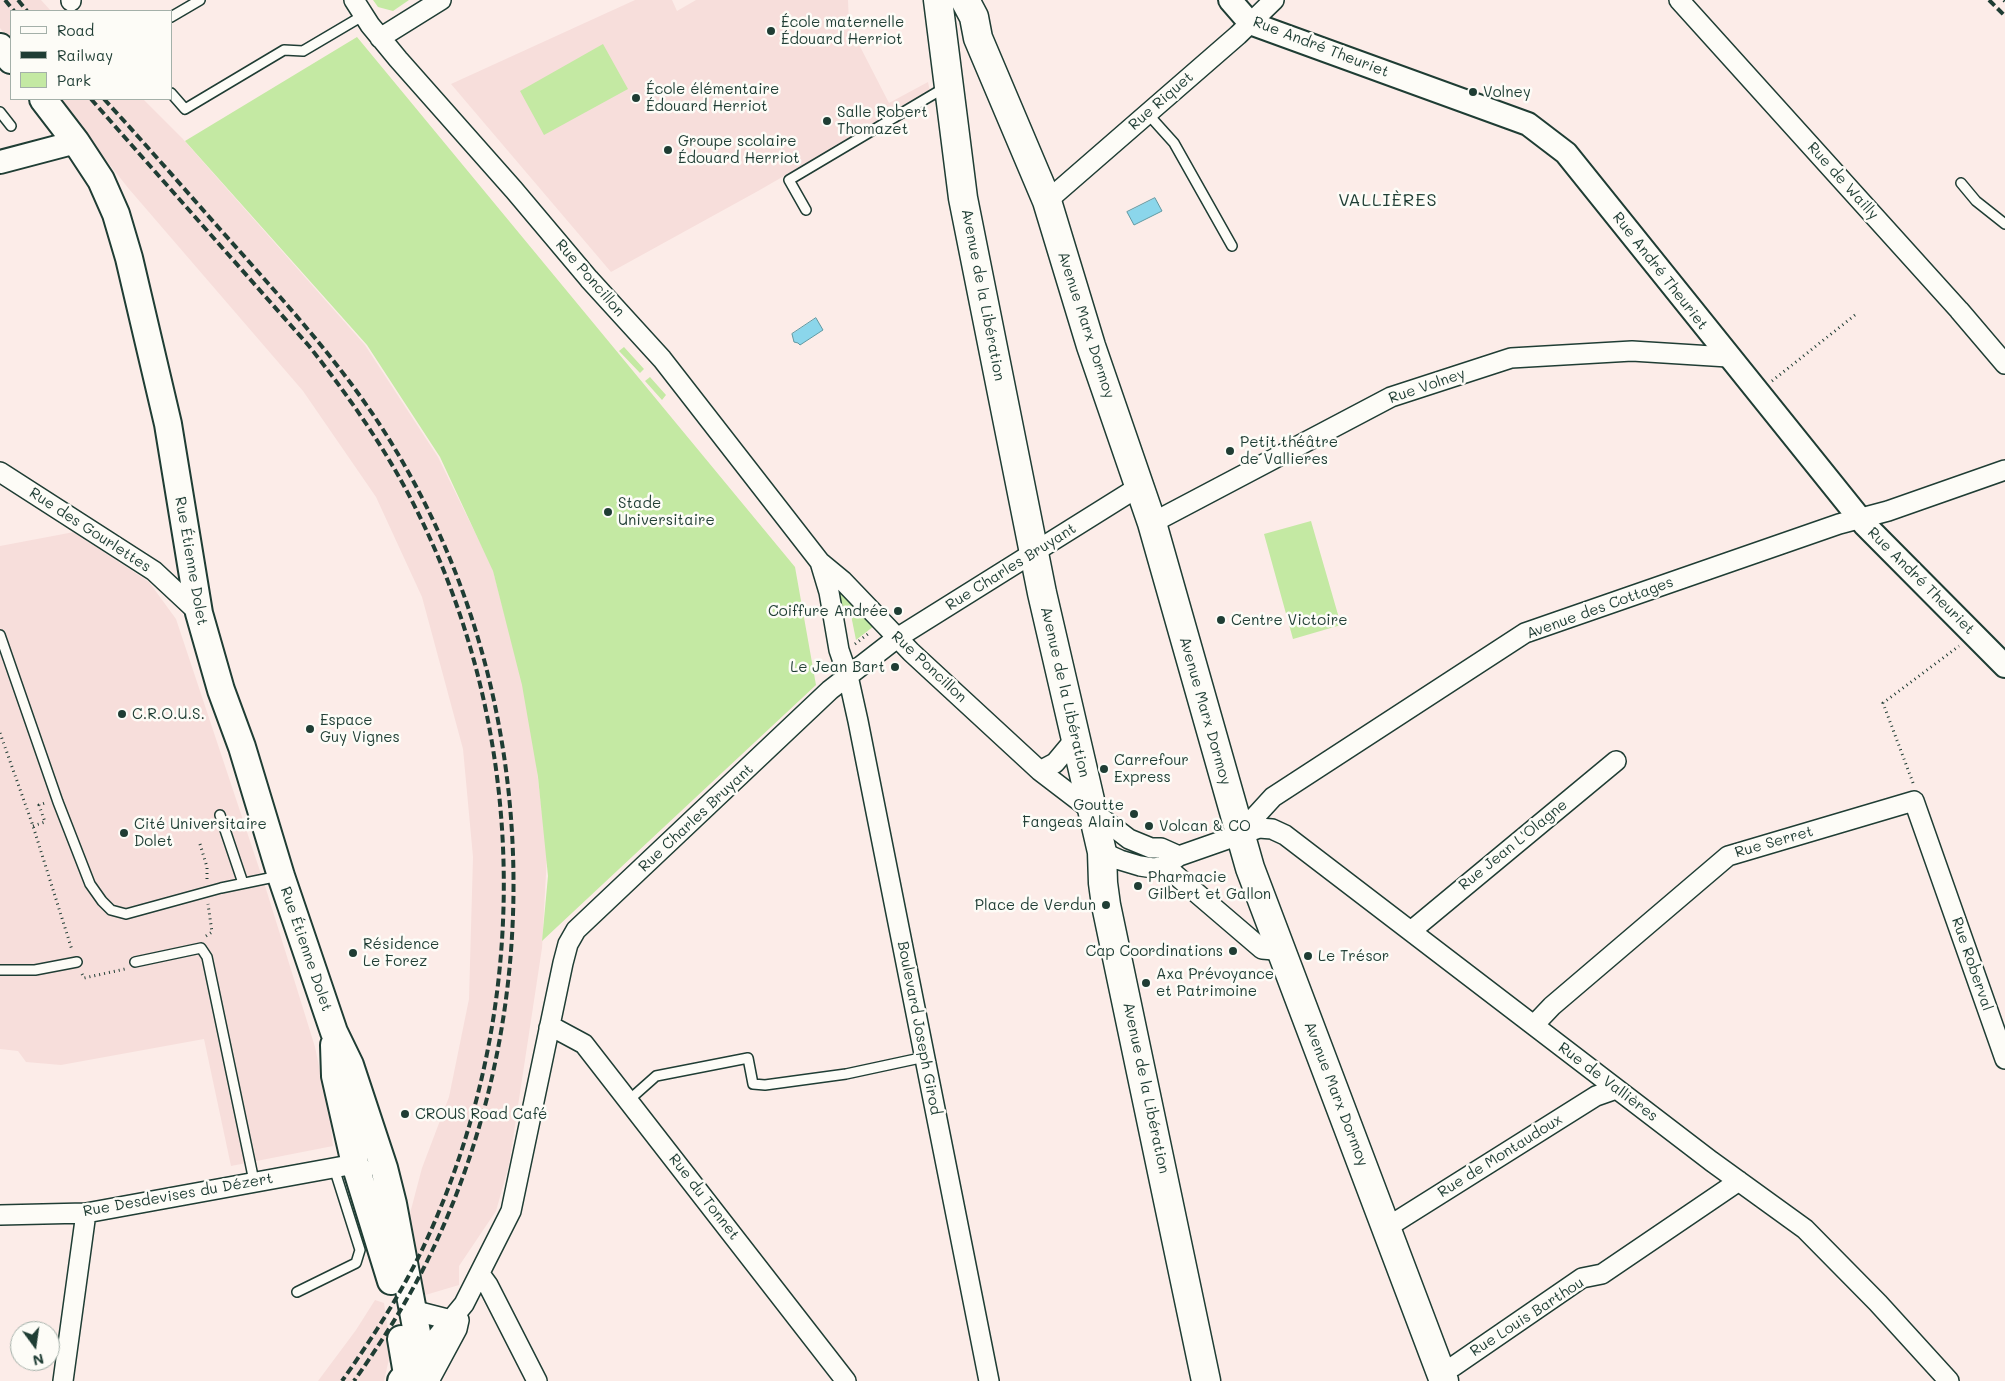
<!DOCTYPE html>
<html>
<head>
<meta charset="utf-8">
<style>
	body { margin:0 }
	#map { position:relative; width:2005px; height:1381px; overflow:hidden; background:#fcece8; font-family:Mali,sans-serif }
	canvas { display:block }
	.legend { position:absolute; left:10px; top:10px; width:162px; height:90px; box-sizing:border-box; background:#fdfcf7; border:1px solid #a4b0a9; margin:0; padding:6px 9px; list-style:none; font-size:15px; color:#1f3d34 }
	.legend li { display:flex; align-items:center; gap:10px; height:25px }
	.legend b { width:25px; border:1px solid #a4b0a9 }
	.north { position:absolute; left:10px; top:1321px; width:50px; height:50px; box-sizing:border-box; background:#fdfcf7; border:1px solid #a4b0a9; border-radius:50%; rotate:166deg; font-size:14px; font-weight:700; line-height:20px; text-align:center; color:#1f3d34 }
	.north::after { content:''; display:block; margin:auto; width:18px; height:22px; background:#1f3d34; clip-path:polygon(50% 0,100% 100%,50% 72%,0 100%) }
</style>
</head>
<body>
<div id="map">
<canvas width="2005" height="1381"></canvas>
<ul class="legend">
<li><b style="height:6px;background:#fdfcf7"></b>Road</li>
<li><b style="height:6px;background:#1f3d34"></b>Railway</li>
<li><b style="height:14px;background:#c4e9a3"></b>Park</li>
</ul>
<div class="north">N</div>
</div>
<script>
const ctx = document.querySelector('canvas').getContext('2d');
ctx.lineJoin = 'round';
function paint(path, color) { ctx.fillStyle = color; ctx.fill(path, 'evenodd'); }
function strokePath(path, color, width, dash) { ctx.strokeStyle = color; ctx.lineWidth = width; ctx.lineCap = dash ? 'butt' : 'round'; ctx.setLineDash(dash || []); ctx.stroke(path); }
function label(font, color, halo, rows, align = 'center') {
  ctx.font = font + ' Mali,sans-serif'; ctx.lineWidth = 5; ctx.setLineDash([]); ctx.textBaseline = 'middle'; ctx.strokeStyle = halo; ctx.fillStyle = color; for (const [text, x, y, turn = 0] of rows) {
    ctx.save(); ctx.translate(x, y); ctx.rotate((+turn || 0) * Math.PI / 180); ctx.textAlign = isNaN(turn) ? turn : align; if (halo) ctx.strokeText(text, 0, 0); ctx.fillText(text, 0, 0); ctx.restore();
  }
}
paint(new Path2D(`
	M0 0H41L51 11H11V42L0 28Z
	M635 0H672L677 11 696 0H848L849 25 889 103 928 82 930 92 758 191 611 272 451 84Z
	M57 99H143L182 138 365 345 438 457 492 567 526 695 535 753 547 855 542 948 509 1165 496 1211 459 1266V1285L422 1296 408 1221 422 1168 449 1097 469 999 473 857 463 749 422 597 376 497 303 391 129 189Z
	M74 532 149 582 176 619 266 889 315 1047 330 1119 333 1146 231 1166 204 1039 61 1065 26 1062 18 1051 0 1049V546Z
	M375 1300 384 1303 391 1350 384 1381H318L356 1330Z`), '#f7dedb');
paint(new Path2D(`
	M373 0H409L393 11 378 7Z
	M357 37 795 567 816 685 542 941 548 876 538 777 522 685 493 571 440 457 367 345 185 141Z
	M603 44 628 89 544 135 520 91Z
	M624 347 644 369 640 373 619 351Z
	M650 377 666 395 662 400 645 381Z
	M1311 521 1341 625 1293 639 1264 534Z
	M840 587 859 608 840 613 835 588Z
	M864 612 874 626 856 640 851 615Z`), '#c4e9a3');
const water = new Path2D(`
	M1155 198 1162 211 1134 225 1127 212Z
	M816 318 823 330 800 345 798 343 794 342 792 334Z`);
paint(water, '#8bd6eb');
strokePath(water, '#6099a2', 1);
const service = new Path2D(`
	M171 17 200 0
	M171 93 185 109 284 50 303 51 364 15
	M0 112 11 126
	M1147 113 1174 143 1232 246
	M1961 183 1976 201 2005 224
	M806 210 789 180 944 88
	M0 635 58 802 90 884 102 901 111 910 126 914 221 888 279 876
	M220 815 243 883
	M135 962 201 948 207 957 254 1181
	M0 970H35L77 962
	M629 1100 656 1076 748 1058 753 1084 765 1085 846 1074 925 1057
	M297 1292 356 1263 360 1250 334 1168`);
const minor = new Path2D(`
	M71 0V1
	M354 0 370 25 398 59 514 190 589 279 662 359 820 562 843 581 911 652 1040 771 1129 839 1151 848H1161L1179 856
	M1679 0 1959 310 2005 364
	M380 38 441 0
	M1047 201 1238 35 1274 0
	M0 472 154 571 199 613
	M1152 523 1391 397 1511 358 1632 351 1728 357
	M820 562 829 592 839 650 848 676 858 721 989 1381
	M1040 771 1055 763 1075 739
	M1240 833 1273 797 1525 633 1839 524 1888 511 2005 470
	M1102 852 1120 860 1140 866 1153 868 1165 866 1179 856 1259 828 1272 829 1285 835 1711 1161 1805 1229 1878 1303 1949 1381
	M1165 866 1262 949 1274 950 1280 947
	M1411 931 1616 761
	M1534 1025 1552 1006 1728 856 1914 801 2005 1059
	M549 1028 558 1030 584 1044 846 1381
	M0 1215 86 1213 355 1164 364 1170
	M1386 1228 1596 1096 1616 1089
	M480 1274 488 1285 537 1381
	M412 1310 451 1320
	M417 1361 464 1304 511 1211 563 963 568 944 576 930 830 690 897 638 1140 486
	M1440 1371 1454 1366 1582 1278 1602 1274 1739 1181
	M63 1381 86 1213
	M429 1381 457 1329 459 1320`);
const tertiary = new Path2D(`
	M1230 0 1250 23 1528 124 1566 153 1865 525 2005 666
	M0 162 76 142`);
const secondary = new Path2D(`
	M0 47 11 60
	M43 99 76 142 101 180 116 214 129 258 168 424 199 613 221 690 242 747 281 876 334 1032 350 1065 384 1168 393 1204 426 1381
	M334 1045 335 1076 355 1164 391 1281
	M401 1339 407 1374 401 1381`);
const primary = new Path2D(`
	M938 0 963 198 1042 593 1102 852 1103 883 1106 905 1206 1381
	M965 0 974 17 978 38 1047 201 1091 346 1152 523 1250 868 1444 1381`);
strokePath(service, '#1f3d34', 12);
strokePath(minor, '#1f3d34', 22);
strokePath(tertiary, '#1f3d34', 26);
strokePath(secondary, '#1f3d34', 30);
strokePath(primary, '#1f3d34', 31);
strokePath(new Path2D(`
	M1772 381 1855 315
	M855 644 868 634
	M0 733 33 826 72 950
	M1913 783 1883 703 1959 646
	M33 826 45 822 39 805 45 803
	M200 844 207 867V880
	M206 936 212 932 208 904
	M82 974 84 978 125 969`), '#1f3d34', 3, [1, 4]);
strokePath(service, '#fdfcf7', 9);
strokePath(minor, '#fdfcf7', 19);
strokePath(tertiary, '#fdfcf7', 22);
strokePath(secondary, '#fdfcf7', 26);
strokePath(primary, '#fdfcf7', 28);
strokePath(new Path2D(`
	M5 0 14 11
	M18 0 27 11
	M1989 0 2005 16
	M2004 0 2005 1
	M91 99 309 346C347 394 383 445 411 499 532 733 534 1015 421 1252 399 1297 371 1340 342 1381
	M104 99C152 151 197 204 244 256 297 316 350 375 392 444 539 685 553 996 432 1251 411 1296 383 1340 354 1381`), '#1f3d34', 4, [8, 4]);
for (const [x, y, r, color] of [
	[771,31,5,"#1f3d34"],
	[1473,92,5,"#1f3d34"],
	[636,98,5,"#1f3d34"],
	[827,121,5,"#1f3d34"],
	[668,150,5,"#1f3d34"],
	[1230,451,5,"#1f3d34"],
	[608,512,5,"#1f3d34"],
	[898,611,5,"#1f3d34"],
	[1221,620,5,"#1f3d34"],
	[895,667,5,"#1f3d34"],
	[122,714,5,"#1f3d34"],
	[310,729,5,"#1f3d34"],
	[1104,769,5,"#1f3d34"],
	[1134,814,5,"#1f3d34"],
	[1149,826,5,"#1f3d34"],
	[124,833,5,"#1f3d34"],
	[1138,886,5,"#1f3d34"],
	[1106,905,5,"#1f3d34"],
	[1233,951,5,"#1f3d34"],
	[353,953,5,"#1f3d34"],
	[1308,956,5,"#1f3d34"],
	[1146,983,5,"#1f3d34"],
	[405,1114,5,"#1f3d34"]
]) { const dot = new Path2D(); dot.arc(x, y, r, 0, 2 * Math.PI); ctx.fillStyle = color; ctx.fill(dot); strokePath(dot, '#fdfcf7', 2); }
label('15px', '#1f3d34', '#fdfcf7', [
	["École maternelle",781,22],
	["Édouard Herriot",781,39],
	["École élémentaire",646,89],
	["Édouard Herriot",646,106],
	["Volney",1483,92],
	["Salle Robert",837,112],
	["Thomazet",837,129],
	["Groupe scolaire",678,141],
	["Édouard Herriot",678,158],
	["Petit théâtre",1240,442],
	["de Vallieres",1240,459],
	["Stade",618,503],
	["Universitaire",618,520],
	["Coiffure Andrée",888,611,"right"],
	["Centre Victoire",1231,620],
	["Le Jean Bart",885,667,"right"],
	["C.R.O.U.S.",132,714],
	["Espace",320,720],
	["Guy Vignes",320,737],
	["Carrefour",1114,760],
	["Express",1114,777],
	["Goutte",1124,805,"right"],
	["Fangeas Alain",1124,822,"right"],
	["Cité Universitaire",134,824],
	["Dolet",134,841],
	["Volcan & CO",1159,826],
	["Pharmacie",1148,877],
	["Gilbert et Gallon",1148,894],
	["Place de Verdun",1096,905,"right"],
	["Résidence",363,944],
	["Le Forez",363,961],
	["Cap Coordinations",1223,951,"right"],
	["Le Trésor",1318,956],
	["Axa Prévoyance",1156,974],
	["et Patrimoine",1156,991],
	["CROUS Road Café",415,1114]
], 'left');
label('15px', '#1f3d34', '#fdfcf7', [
	["Rue André Theuriet",1321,47,21],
	["Rue Riquet",1161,101,-41],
	["Rue de Wailly",1843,181,48],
	["Rue André Theuriet",1660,271,52],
	["Rue Poncillon",590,278,49],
	["Avenue de la Libération",983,295,79],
	["Avenue Marx Dormoy",1086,325,72],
	["Rue Volney",1427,386,-19],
	["Rue des Gourlettes",90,530,33],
	["Rue Étienne Dolet",191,561,80],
	["Rue Charles Bruyant",1011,567,-32],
	["Rue André Theuriet",1921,581,45],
	["Avenue des Cottages",1600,608,-20],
	["Rue Poncillon",929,667,43],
	["Avenue de la Libération",1065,692,77],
	["Avenue Marx Dormoy",1205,711,74],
	["Rue Charles Bruyant",696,818,-43],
	["Rue Serret",1774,842,-16],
	["Rue Jean L'Olagne",1513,845,-39],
	["Rue Étienne Dolet",306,949,71],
	["Rue Roberval",1972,964,71],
	["Boulevard Joseph Girod",919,1028,79],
	["Rue de Vallières",1608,1082,37],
	["Avenue de la Libération",1146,1088,78],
	["Avenue Marx Dormoy",1336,1094,69],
	["Rue de Montaudoux",1500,1156,-32],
	["Rue Desdevises du Dézert",178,1195,-10],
	["Rue du Tonnet",704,1197,52],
	["Rue Louis Barthou",1527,1317,-33]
]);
ctx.letterSpacing = '1px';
label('18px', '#1f3d34', '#fdfcf7', [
	["VALLIÈRES",1388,200]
]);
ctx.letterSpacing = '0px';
</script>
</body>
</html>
